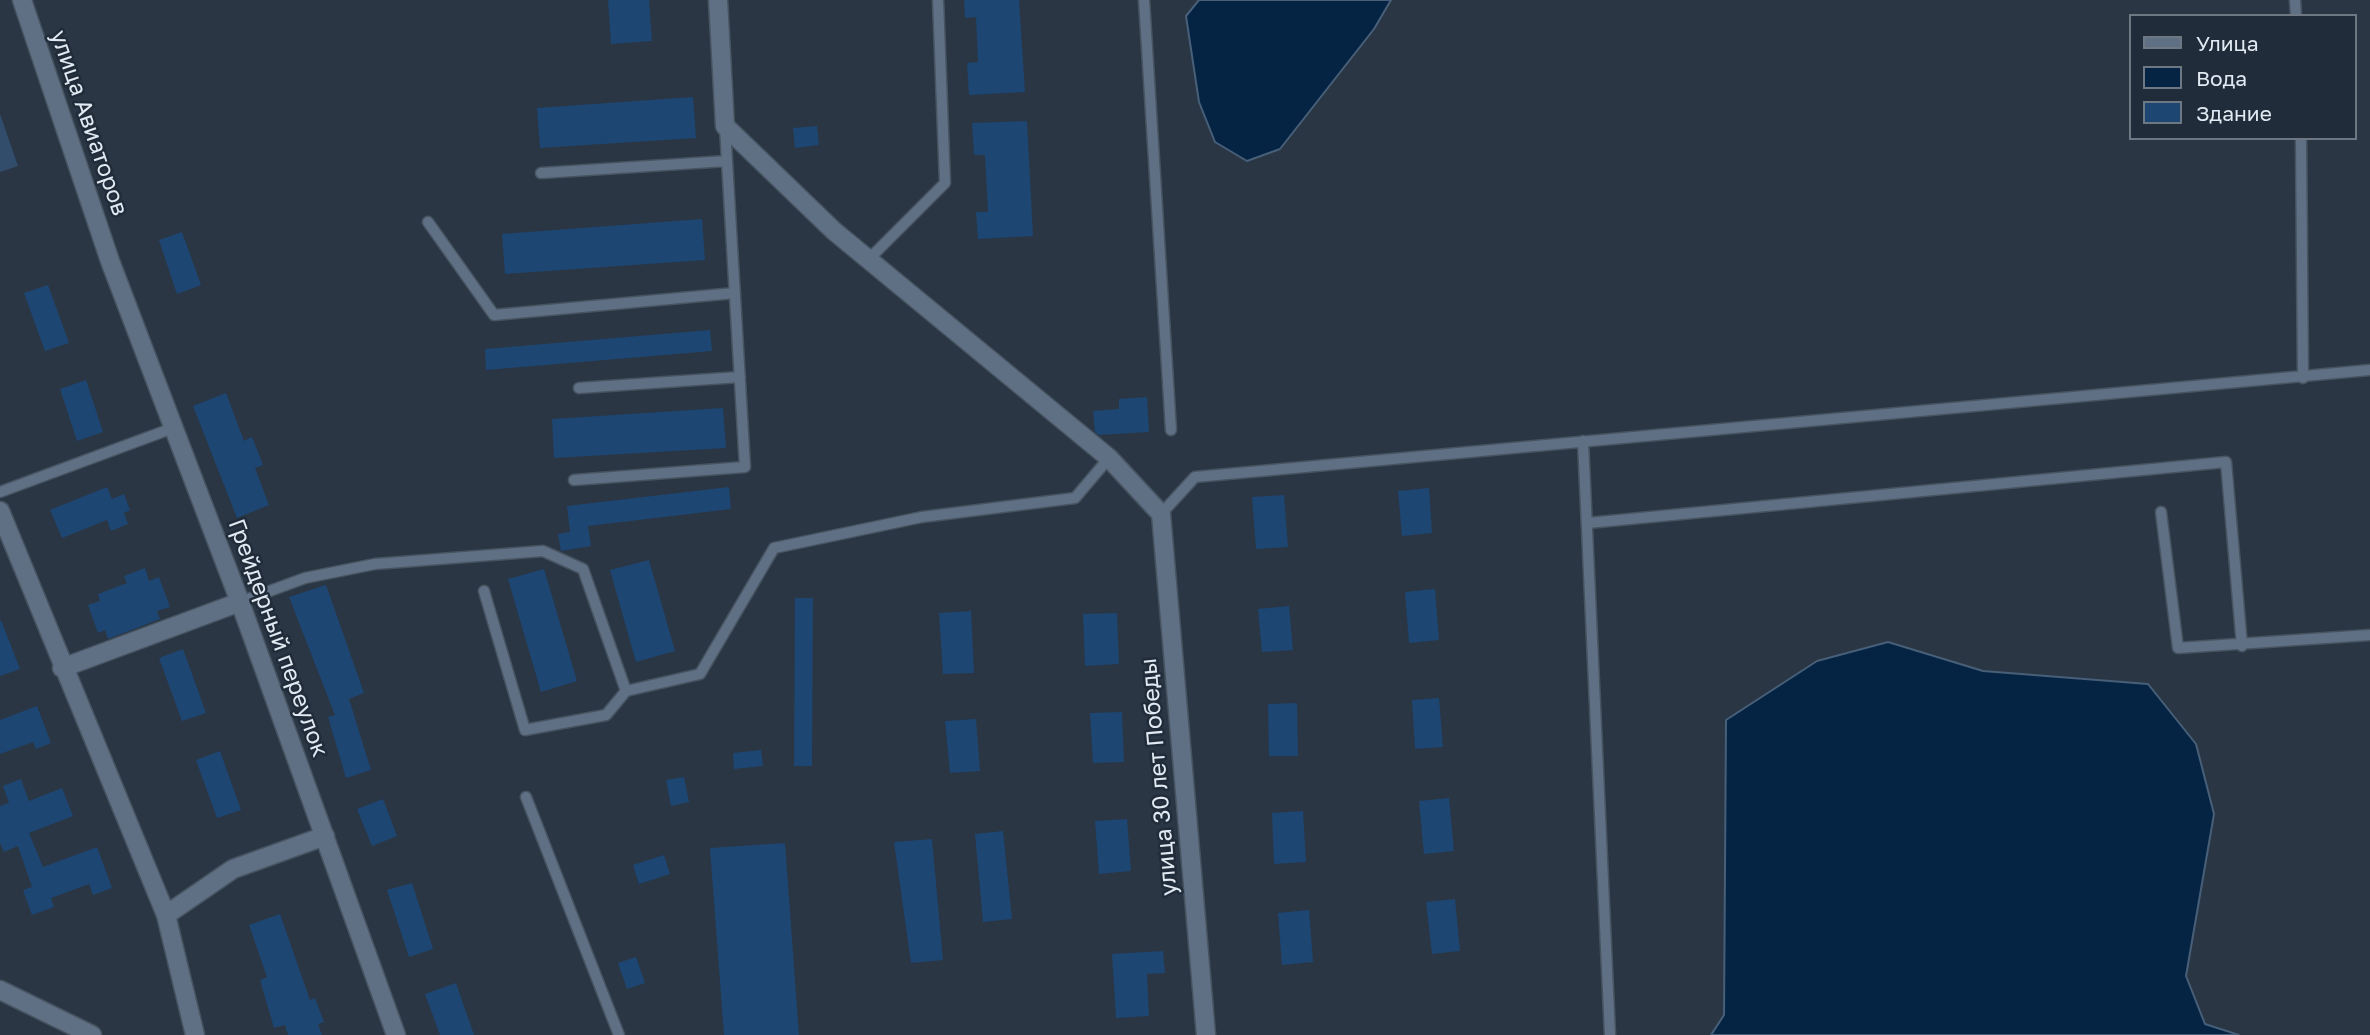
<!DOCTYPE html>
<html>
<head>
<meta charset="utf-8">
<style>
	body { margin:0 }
	#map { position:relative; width:2370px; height:1035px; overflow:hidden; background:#2a3644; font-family:"Golos Text",sans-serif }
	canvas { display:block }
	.legend { position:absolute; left:2129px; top:14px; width:228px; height:126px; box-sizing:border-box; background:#202c39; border:2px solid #6d7883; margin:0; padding:9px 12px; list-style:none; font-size:21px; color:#e1e9f2 }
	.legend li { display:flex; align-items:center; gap:14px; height:35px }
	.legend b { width:35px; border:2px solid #6d7883 }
</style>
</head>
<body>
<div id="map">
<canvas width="2370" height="1035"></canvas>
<ul class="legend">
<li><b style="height:9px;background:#5f7085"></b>Улица</li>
<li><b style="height:19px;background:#052444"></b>Вода</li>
<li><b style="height:19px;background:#1e4672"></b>Здание</li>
</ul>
</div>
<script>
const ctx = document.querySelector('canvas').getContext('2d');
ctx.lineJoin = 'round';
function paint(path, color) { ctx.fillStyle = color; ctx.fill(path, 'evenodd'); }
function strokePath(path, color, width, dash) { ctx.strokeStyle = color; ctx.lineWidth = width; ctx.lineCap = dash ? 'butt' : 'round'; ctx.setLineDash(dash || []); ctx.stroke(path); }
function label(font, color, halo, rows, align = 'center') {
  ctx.font = font + ' "Golos Text",sans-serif'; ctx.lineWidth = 5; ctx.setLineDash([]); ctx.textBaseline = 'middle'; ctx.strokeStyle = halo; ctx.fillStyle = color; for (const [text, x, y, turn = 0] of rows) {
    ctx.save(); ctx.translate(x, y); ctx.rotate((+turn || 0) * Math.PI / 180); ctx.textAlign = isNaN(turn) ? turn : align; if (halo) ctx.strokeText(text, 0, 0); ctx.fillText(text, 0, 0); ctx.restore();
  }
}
paint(new Path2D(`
	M0 114 18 166 0 172Z`), '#324d6c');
const water = new Path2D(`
	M1199 0H1391L1374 29 1280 149 1247 161 1215 142 1199 102 1186 16Z
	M1888 642 1983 671 2148 684 2196 744 2214 814 2186 976 2205 1024 2239 1035H1711L1724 1015 1726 720 1817 661Z`);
paint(water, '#052444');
strokePath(water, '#475f78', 2);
paint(new Path2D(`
	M608 0H649L652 41 611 44Z
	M964 0H1019L1025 92 969 95 967 63 978 62 976 17 965 18Z
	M693 97 696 138 540 148 537 108Z
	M1027 121 1033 236 978 239 976 212H988L985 155H974L972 123Z
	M817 126 819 145 795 148 793 128Z
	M702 219 705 260 505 274 502 234Z
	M182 232 201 285 177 294 159 240Z
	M48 285 69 343 45 351 24 293Z
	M710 330 712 351 486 370 485 349Z
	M86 380 103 432 77 441 60 389Z
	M226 393 244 441 252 437 263 465 255 468 269 505 237 518 193 406Z
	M1147 397 1149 432 1099 435 1095 432 1093 411 1119 409V399Z
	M723 408 726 448 554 458 552 419Z
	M107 487 112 499 124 494 130 510 124 513 128 524 111 531 107 520 62 538 50 510Z
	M729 487 731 509 588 526 591 546 561 551 558 534 570 532 567 506Z
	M1429 488 1432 533 1402 536 1398 491Z
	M1284 495 1288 547 1256 549 1252 497Z
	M649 560 675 651 636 662 610 570Z
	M145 568 149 581 159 577 170 607 157 611 160 619 108 639 105 630 98 633 88 605 100 601 98 594 127 583 124 576Z
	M544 569 577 681 541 692 508 579Z
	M326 585 364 693 349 699 371 770 346 778 328 717 335 715 289 597Z
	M1435 589 1439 640 1409 643 1405 592Z
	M795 598H813L812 766H794Z
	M1289 606 1293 650 1262 652 1258 609Z
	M971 611 974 673 943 674 939 613Z
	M1117 613 1119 664 1085 666 1083 614Z
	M1 620 20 669 0 676V621Z
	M183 649 206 713 182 721 159 658Z
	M1439 698 1443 747 1415 749 1412 700Z
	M1297 703 1298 756H1269L1268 704Z
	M37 706 51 743 36 749 33 742 0 754V720Z
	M1122 712 1124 762 1093 763 1090 713Z
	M976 719 980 771 950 773 945 721Z
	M761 750 763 766 734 769 733 753Z
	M220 751 241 810 217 818 196 760Z
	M684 777 689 802 671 806 666 780Z
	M21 779 29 801 62 788 73 816 29 833 43 867 97 847 112 888 93 895 89 884 51 898 54 907 32 915 23 890 32 887 18 846 4 852 0 843V806L9 803 3 786Z
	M1449 798 1454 851 1424 854 1419 801Z
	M383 799 397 836 372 846 357 809Z
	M1303 811 1306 862 1274 864 1272 813Z
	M1127 819 1131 871 1099 874 1095 821Z
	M1003 831 1012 919 983 922 975 834Z
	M932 839 943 960 911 963 894 842Z
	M785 843 799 1035H724L710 848Z
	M664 855 670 874 639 884 633 865Z
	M412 883 433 949 409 957 387 890Z
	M1455 899 1460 951 1432 954 1426 902Z
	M1309 910 1313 962 1282 965 1278 913Z
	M280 914 310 1000 315 998 324 1022 318 1024 322 1035H288L285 1025 274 1028 260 980 267 977 249 925Z
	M1163 951 1165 973 1147 974 1149 1016 1116 1018 1112 954Z
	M636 957 645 983 627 989 618 963Z
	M456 983 474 1035H440L425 994Z`), '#1e4672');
const service = new Path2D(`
	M1144 0 1171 430
	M2295 0 2296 16
	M2301 138 2303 378
	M541 173 727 161
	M428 222 494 315 735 293
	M868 260 945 183 938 0
	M579 388 740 377
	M1583 441 1610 1035
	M574 480 745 467 725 127
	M0 492 173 428
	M2161 512 2178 648 2370 635
	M1161 514 1195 477 2370 370
	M1588 523 2226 462 2242 646
	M484 591 525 730 606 715 626 691
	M240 602 305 578 375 564 543 551 583 569 626 691 700 674 774 548 922 517 1075 498 1109 458
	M526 797 619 1035`);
const minor = new Path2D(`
	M22 0 110 261 240 602 396 1035
	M0 511 166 915 195 1035
	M62 668 240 602
	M166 915 233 869 325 836
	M0 990 92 1035`);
const tertiary = new Path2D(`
	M718 0 725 126 834 231 1109 458 1161 514 1206 1035`);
strokePath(service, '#475360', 13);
strokePath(minor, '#475360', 21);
strokePath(tertiary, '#475360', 21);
strokePath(service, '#5f7085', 10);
strokePath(minor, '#5f7085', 18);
strokePath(tertiary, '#5f7085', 18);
label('23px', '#e1e9f2', '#202c39', [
	["улица Авиаторов",89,123,71],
	["Грейдерный переулок",278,638,70],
	["улица 30 лет Победы",1159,777,-95]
]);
</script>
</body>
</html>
